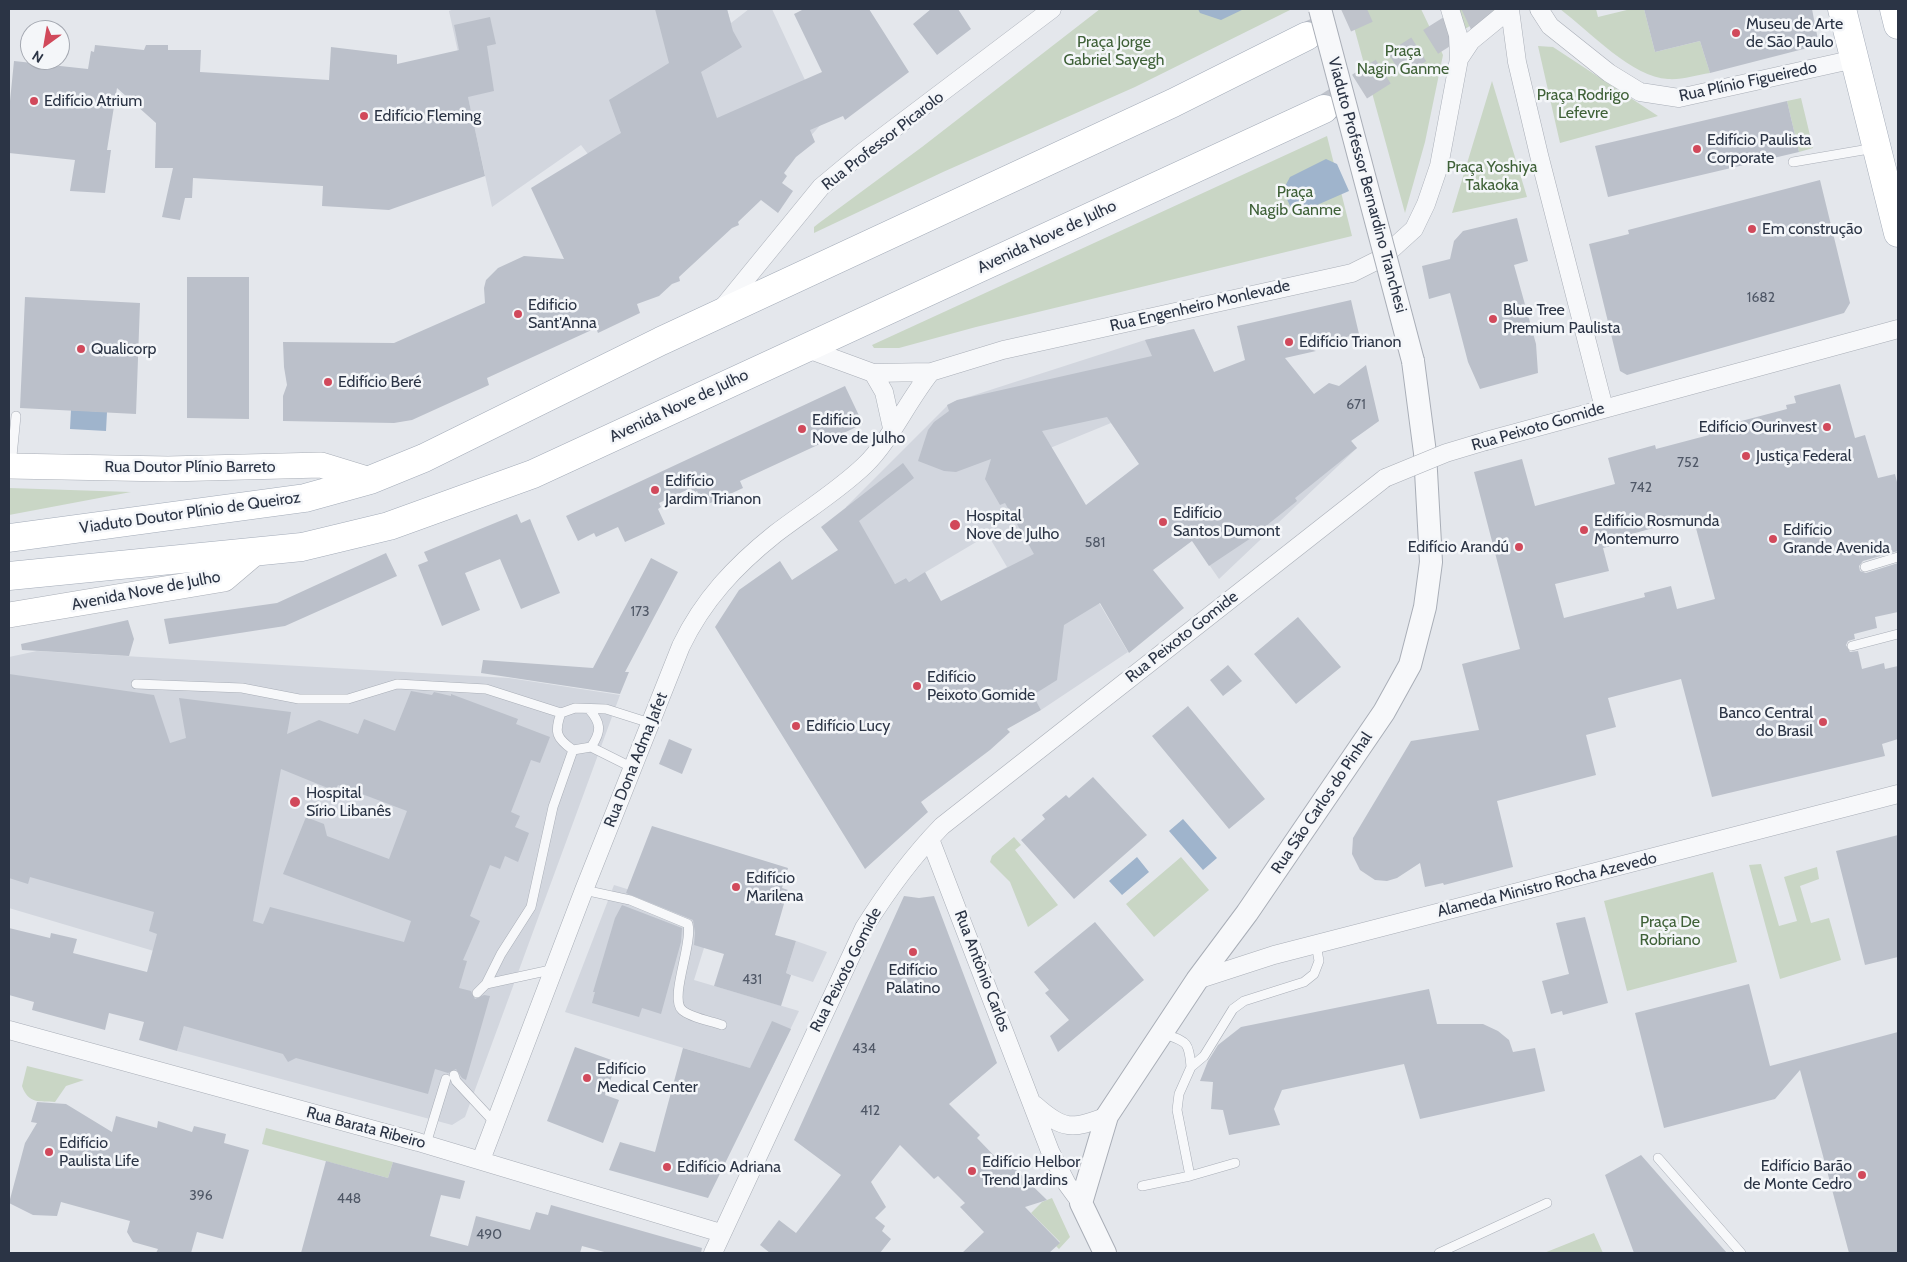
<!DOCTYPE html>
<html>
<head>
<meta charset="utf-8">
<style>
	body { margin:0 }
	#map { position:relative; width:1907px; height:1262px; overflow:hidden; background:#e4e7ec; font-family:Cabin,sans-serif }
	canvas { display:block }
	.frame { position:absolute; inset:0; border:10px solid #2b3445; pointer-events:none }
	.north { position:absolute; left:20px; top:20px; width:50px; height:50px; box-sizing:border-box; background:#f4f6f9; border:1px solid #a4a8b1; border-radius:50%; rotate:212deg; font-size:14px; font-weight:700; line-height:20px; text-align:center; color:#2b3445 }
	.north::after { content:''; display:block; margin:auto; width:18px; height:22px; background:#d1495b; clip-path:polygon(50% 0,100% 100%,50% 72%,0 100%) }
</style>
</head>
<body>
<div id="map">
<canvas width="1907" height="1262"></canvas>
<div class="frame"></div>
<div class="north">N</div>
</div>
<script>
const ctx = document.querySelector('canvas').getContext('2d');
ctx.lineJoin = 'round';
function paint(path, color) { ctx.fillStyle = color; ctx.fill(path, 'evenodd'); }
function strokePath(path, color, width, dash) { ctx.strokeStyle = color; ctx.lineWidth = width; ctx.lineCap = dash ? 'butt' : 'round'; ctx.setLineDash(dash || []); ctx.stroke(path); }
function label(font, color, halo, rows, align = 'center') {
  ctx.font = font + ' Cabin,sans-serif'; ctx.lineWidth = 5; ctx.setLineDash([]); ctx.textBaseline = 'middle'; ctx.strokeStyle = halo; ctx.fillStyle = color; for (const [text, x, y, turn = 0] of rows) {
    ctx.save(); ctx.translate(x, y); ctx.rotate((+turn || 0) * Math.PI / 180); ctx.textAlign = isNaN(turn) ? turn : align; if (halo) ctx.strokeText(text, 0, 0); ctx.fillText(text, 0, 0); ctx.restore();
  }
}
paint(new Path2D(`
	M454 9H727L731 23 749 9H772L824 121 733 223 591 158 581 145 492 207 449 11Z
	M1194 329 1214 372 1307 386 1357 448 1219 579 1111 423 1016 462 1128 652 1041 710 971 586 1007 567 988 535 909 582 906 578 895 584 846 507 947 406 956 401 1145 340Z
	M37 651 509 678 620 695 465 1117 452 1125 177 1051 201 965 9 908V657Z
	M614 885 714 916 694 980 799 1011 769 1074 565 1012Z
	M796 941 827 952 813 982 786 973Z`), '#d2d6de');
paint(new Path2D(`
	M1100 9H1292L1135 87 943 172 814 233V227L819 223 922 147Z
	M1349 9H1421L1443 55 1425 142 1405 213Z
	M1454 9H1497L1465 29Z
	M1560 9H1596L1598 17 1631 9H1644L1655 52 1700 41 1710 73C1696 75 1682 80 1668 79 1633 78 1589 31 1560 9Z
	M1538 46 1553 47 1658 116 1560 143Z
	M1492 81 1527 197 1452 213Z
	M1801 98 1813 148 1799 152 1787 101Z
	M1327 136 1352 236 976 327 899 348H874L872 345Z
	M9 488 131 492 9 515Z
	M1014 837 1021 845 1015 850 1058 905 1028 927 1010 882 990 862 992 856Z
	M1181 857 1209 890 1154 937 1126 904Z
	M1761 864 1779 926 1797 921 1784 877 1817 867 1819 879 1800 886 1811 923 1829 918 1841 960 1780 979 1749 865Z
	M1713 872 1737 962 1627 991 1604 901Z
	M27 1066 84 1080 66 1086 55 1102C40 1101 28 1104 22 1086Z
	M266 1128 393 1162 388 1178 262 1144Z
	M1052 1198 1070 1237 1059 1249 1056 1246 1060 1242 1031 1213 1042 1202Z
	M1594 1233 1603 1253H1544Z`), '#c9d6c5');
paint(new Path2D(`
	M1198 9H1244L1221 20 1200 13Z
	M1326 159 1337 164 1349 191 1294 215 1283 190 1290 177Z
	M71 410 107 412 106 431 70 429Z
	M1183 819 1217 858 1203 870 1169 831Z
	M1137 857 1149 872 1122 895 1109 881Z`), '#9fb4cc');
paint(new Path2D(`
	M655 9H727L733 31 742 47 701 72 717 118 822 72 794 14 804 9H869L909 72 845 120 843 116 810 130 815 142 796 157 784 173 787 176 782 183 793 191 778 213 761 200 738 222 739 225 732 228 679 277 680 281 672 284 659 296 637 304 640 313 598 333 596 328 487 378 489 385 412 420 394 423 283 421V396L287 385 284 367 283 342 394 343 485 303 484 288 486 280 498 268 524 256 564 259 531 188 621 133 609 100 669 63Z
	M931 9H958L971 29 937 55 913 24Z
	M1644 9H1812L1819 45 1710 73 1700 41 1655 52Z
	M490 17 496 44 487 46 494 91 468 97 485 176 389 210 322 206 323 186 193 178 192 198H185L180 220 162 217 173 168H155L156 123 117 88 107 150H111L105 193 70 191 75 160 9 153V111L14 61 88 69 91 51 94 52 95 45 144 50 146 45H168V50H201L200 72 329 80 331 47 397 55V64L459 50 454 25Z
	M1787 101 1799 152 1608 197 1595 146Z
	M1820 180 1850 303 1844 313 1627 375 1620 371 1589 244 1629 234 1628 230Z
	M1517 218 1528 261 1514 265 1536 344 1538 373 1480 389 1468 362 1450 293 1429 299 1422 266 1450 259 1454 241 1463 231Z
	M187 277H249V419L187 418Z
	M25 297 140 303 136 414 20 408Z
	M1351 300 1359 334 1304 347 1316 351 1285 358 1314 394 1329 383 1339 386 1366 365 1379 421 1351 441 1357 448 1295 498 1297 501 1251 538 1209 566 1192 541 1153 570 1184 608 1129 653 1100 603 1064 625 1057 680 1033 695 1041 710 1007 729 1010 732 990 750 921 802 928 812 865 869 715 627 739 590 780 561 792 580 838 550 821 527 903 463 914 478 859 521 895 584 906 578 909 582 925 572 941 601 1034 554 1005 503 1000 505 985 479 991 459 956 472 944 471 918 461 928 430 934 422 949 411 947 405 957 400 1152 356 1145 340 1194 329 1214 372 1245 360 1237 326ZM1107 417 1139 464 1086 505 1042 431Z
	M1840 384 1855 438 1865 435 1878 478 1895 474 1898 486V551L1863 561 1859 566 1860 571 1866 573 1898 563V612L1875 617 1877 628 1854 634 1855 639 1848 641 1846 645 1850 652 1858 651 1862 669 1884 663 1885 669 1898 666V739L1882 744 1885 756 1712 797 1681 679 1608 698 1616 727 1586 735 1596 775 1497 801 1513 867 1444 885 1443 883 1425 887 1420 863 1397 878 1387 881 1375 880 1360 870 1352 854 1353 838 1411 741 1479 730 1462 664 1520 649 1474 472 1522 459 1535 506 1615 484 1608 458 1655 445 1656 449 1709 435 1707 430 1787 409 1786 405 1796 403 1794 396ZM1693 517 1715 599 1677 609 1671 586 1644 593 1645 597 1564 618 1555 584 1609 571 1603 548 1630 541 1628 535Z
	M845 386 863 424 740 481 743 488 704 506 697 491 693 493 691 488 659 503 661 507 658 509 665 524 625 542 618 527 596 537 594 533 578 541 566 516Z
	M517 514 521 523 530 519 560 593 521 609 500 559 465 573 480 610 442 626 418 565 428 561 424 552Z
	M386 553 397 576 285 626 169 644 164 619 277 603Z
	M651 558 678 572 625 672H629L620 694 481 673 483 660 593 668Z
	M1298 617 1341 667 1296 704 1254 654Z
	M128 620 134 639 129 656 22 650 21 644Z
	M1228 665 1242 681 1223 696 1210 680Z
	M9 674 154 695 170 743 186 738 179 698 291 712 287 734 319 720 358 734 364 719 395 731 411 691 432 695 434 692 451 696V694L518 719 516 724 550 737 540 763 531 760 511 812 520 816 515 827 529 833 518 862 505 856 500 869 490 865 470 916 480 921 463 960 467 961 459 988 471 991 475 999 484 995 490 996 466 1080 462 1078 456 1069 448 1073 435 1069 428 1094 296 1058 288 1062 283 1054 184 1026 177 1051 139 1040 144 1022 109 1013 105 1030 32 1010 34 1002 9 995V928L50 938 51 933 77 939 73 953 147 972 157 934 149 931 154 912 30 877 28 884 9 878ZM281 769 335 791 338 785 407 811 389 859 327 836 324 824 306 817 283 874 411 921 404 942 270 907 263 924 253 921Z
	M1188 706 1265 799 1229 829 1152 736Z
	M669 739 692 749 682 774 659 764Z
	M1093 777 1147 835 1074 899 1021 840 1045 819 1042 815 1066 795 1069 798Z
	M652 826 788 868 782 888 788 890 775 935 796 941 786 973 791 975 781 1006 714 986 724 954 694 945 695 933 693 920 626 893Z
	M1898 835V957L1865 965 1836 851Z
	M904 896 919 898 934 896 997 1063 949 1104 980 1135 977 1138 1004 1166 1008 1162 1047 1200 1025 1207 1060 1243 1049 1253H962L984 1232 960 1207 965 1203 938 1176 934 1179 900 1145 871 1182 886 1207 875 1218 885 1226 882 1231 891 1239 880 1253H770L760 1245 779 1220 796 1233 841 1175 794 1140Z
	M622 905 682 928 681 942 661 1014 642 1008 639 1017 592 1003 595 992H593L615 918Z
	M1585 917 1608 1003 1563 1015 1562 1011 1551 1014 1542 981 1569 974 1556 923Z
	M1095 922 1144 980 1058 1052 1050 1036 1069 1020 1045 993 1049 990 1034 972Z
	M1749 984 1770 1066 1898 1032V1253H1849L1800 1070 1775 1099 1664 1128 1635 1013Z
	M1429 989 1437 1024H1483L1498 1031 1509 1040 1513 1052 1535 1048 1545 1091 1420 1119 1404 1064 1282 1090 1274 1109 1280 1125 1229 1135 1223 1110 1211 1109 1213 1082 1200 1081 1208 1061 1218 1045 1241 1027Z
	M772 1021 791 1029 708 1198 609 1170 620 1142 655 1152 683 1048 750 1068Z
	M575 1047 617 1062 605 1095 619 1100 603 1143 547 1121Z
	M37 1102 66 1104 112 1132 116 1116 157 1128 158 1121 192 1132 194 1126 226 1134 224 1143 249 1150 223 1239 197 1232 191 1253H156L158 1249 133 1242 127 1232 130 1221 61 1202 57 1216 33 1215 9 1203 25 1143 37 1123 31 1122Z
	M1641 1155 1727 1253H1634L1605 1175Z
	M326 1161 388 1178 393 1162 465 1181 460 1199 441 1195 430 1236 468 1246 476 1216 530 1230 536 1212 548 1215 551 1205 702 1248 701 1253H608L582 1246 580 1253H301Z`), '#bbc0ca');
strokePath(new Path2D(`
	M1307 36 1367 9
	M1324 109 1451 29 1493 9`), '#bfc3cb', 28, [28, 14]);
const service = new Path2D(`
	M1793 162 1875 148
	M11 466 16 416
	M1865 567 1898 557
	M1852 646 1898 634
	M136 684 242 688 299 699H348L397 684 486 689 561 713 575 708 606 709 650 723
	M589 709C601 723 602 731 591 747
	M561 713C554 732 556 738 573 750L591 747 633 768
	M584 890 630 900 688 924C693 944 669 998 682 1010 691 1018 711 1021 722 1025
	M486 984 501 954 531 907 553 807 573 750
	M477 993 486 984 555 969
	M1162 1033C1186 1042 1189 1040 1191 1067
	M454 1075 456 1081 495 1123
	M426 1144 446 1079
	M1658 1158 1741 1253
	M1235 1163 1190 1176 1177 1110 1179 1094 1191 1067 1204 1056 1233 1009 1244 1001 1304 982 1314 974 1319 961 1316 944
	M1142 1186 1190 1176
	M1439 1253 1547 1203`);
const minor = new Path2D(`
	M1539 9 1550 26 1609 73 1640 92 1679 98 1855 59
	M1510 10 1517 62 1539 155 1604 408
	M1459 59 1471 41 1510 9
	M723 307 821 187 863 152 1052 9
	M805 348 873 373 931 372 1003 350 1352 273 1382 258 1414 229 1426 204 1439 166 1459 59 1458 35 1450 9
	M873 373 884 392 892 428
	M1486 441 1898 329
	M930 839 1050 1151 1067 1184 1081 1203
	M1197 980 1274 955 1898 794
	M9 1030 418 1142 721 1233
	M1035 1105C1063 1130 1072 1130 1107 1116
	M481 1160 584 890 681 646C703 600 735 566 775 534 805 511 838 491 865 465 890 441 908 400 931 372
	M713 1253 864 928C887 891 912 857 942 826L1385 478`);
const tertiary = new Path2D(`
	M1105 1253 1081 1203 1107 1116 1197 980 1247 913 1384 712 1410 665 1425 607 1431 562 1425 453 1413 361`);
const secondary = new Path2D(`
	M9 466 168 469 321 465 370 480
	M9 615 224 579 257 551`);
const primary = new Path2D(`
	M1842 9 1898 233
	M1894 9 1898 25
	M9 538 305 498 370 480 424 458 661 341 1173 103 1307 36
	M9 576 302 547 389 526 533 474 1324 109`);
strokePath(service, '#a9aeb7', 10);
strokePath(minor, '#a9aeb7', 19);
strokePath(tertiary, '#a9aeb7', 24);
strokePath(secondary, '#a9aeb7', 26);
strokePath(primary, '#a3abb8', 29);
strokePath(service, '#f7f8fa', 9);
strokePath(minor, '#f7f8fa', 18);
strokePath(tertiary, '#f7f8fa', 22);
strokePath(secondary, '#fff', 25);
strokePath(primary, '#fff', 28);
const minorBridge = new Path2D(`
	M1385 478 1446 453 1486 441`);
const tertiaryBridge = new Path2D(`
	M1320 9 1413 361`);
strokePath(minorBridge, '#a9aeb7', 19, []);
strokePath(tertiaryBridge, '#a9aeb7', 24, []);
strokePath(minorBridge, '#f7f8fa', 18);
strokePath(tertiaryBridge, '#f7f8fa', 22);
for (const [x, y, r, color] of [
	[1736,33,5,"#d1495b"],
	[34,101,5,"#d1495b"],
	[364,116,5,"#d1495b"],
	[1697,149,5,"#d1495b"],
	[1752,229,5,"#d1495b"],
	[518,314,5,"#d1495b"],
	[1493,319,5,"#d1495b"],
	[1289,342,5,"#d1495b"],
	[81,349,5,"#d1495b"],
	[328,382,5,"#d1495b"],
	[1827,427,5,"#d1495b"],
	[802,429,5,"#d1495b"],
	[1746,456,5,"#d1495b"],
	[655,490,5,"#d1495b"],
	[1163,522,5,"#d1495b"],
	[955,525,6,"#d1495b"],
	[1584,530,5,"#d1495b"],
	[1773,539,5,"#d1495b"],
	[1519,547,5,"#d1495b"],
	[917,686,5,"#d1495b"],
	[1823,722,5,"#d1495b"],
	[796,726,5,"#d1495b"],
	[295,802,6,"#d1495b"],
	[736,887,5,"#d1495b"],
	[913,952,5,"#d1495b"],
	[587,1078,5,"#d1495b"],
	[49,1152,5,"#d1495b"],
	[667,1167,5,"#d1495b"],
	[972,1171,5,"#d1495b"],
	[1862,1175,5,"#d1495b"]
]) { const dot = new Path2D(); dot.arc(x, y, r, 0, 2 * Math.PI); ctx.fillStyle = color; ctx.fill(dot); strokePath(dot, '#f4f6f9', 2); }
label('14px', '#4f5766', null, [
	["1682",1761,298],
	["671",1356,405],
	["752",1688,463],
	["742",1641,488],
	["581",1095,543],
	["173",640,612],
	["431",752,980],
	["434",864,1049],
	["412",870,1111],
	["396",201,1196],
	["448",349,1199],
	["490",489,1235]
]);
label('16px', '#2b3445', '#f4f6f9', [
	["Museu de Arte",1746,24],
	["de São Paulo",1746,42],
	["Edifício Atrium",44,101],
	["Edifício Fleming",374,116],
	["Edifício Paulista",1707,140],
	["Corporate",1707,158],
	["Em construção",1762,229],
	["Edificio",528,305],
	["Sant'Anna",528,323],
	["Blue Tree",1503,310],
	["Premium Paulista",1503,328],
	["Edifício Trianon",1299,342],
	["Qualicorp",91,349],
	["Edifício Beré",338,382],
	["Edifício",812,420],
	["Nove de Julho",812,438],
	["Edifício Ourinvest",1817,427,"right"],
	["Justiça Federal",1756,456],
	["Edifício",665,481],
	["Jardim Trianon",665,499],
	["Edifício",1173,513],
	["Santos Dumont",1173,531],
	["Hospital",966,516],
	["Nove de Julho",966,534],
	["Edifício Rosmunda",1594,521],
	["Montemurro",1594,539],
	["Edifício",1783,530],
	["Grande Avenida",1783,548],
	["Edifício Arandú",1509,547,"right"],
	["Edifício",927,677],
	["Peixoto Gomide",927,695],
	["Banco Central",1813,713,"right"],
	["do Brasil",1813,731,"right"],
	["Edifício Lucy",806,726],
	["Hospital",306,793],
	["Sírio Libanês",306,811],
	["Edifício",746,878],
	["Marilena",746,896],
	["Edifício",913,970,"center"],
	["Palatino",913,988,"center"],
	["Edifício",597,1069],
	["Medical Center",597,1087],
	["Edifício",59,1143],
	["Paulista Life",59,1161],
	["Edifício Helbor",982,1162],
	["Trend Jardins",982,1180],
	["Edifício Barão",1852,1166,"right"],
	["de Monte Cedro",1852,1184,"right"],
	["Edifício Adriana",677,1167]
], 'left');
label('16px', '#3f6138', '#f4f6f9', [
	["Praça Jorge",1114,42],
	["Gabriel Sayegh",1114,60],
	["Praça",1403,51],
	["Nagin Ganme",1403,69],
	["Praça Rodrigo",1583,95],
	["Lefevre",1583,113],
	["Praça Yoshiya",1492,167],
	["Takaoka",1492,185],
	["Praça",1295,192],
	["Nagib Ganme",1295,210],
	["Praça De",1670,922],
	["Robriano",1670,940]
]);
label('16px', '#2b3445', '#f4f6f9', [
	["Rua Plínio Figueiredo",1748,82,-12],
	["Rua Professor Picarolo",883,141,-38],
	["Viaduto Professor Bernardino Tranchesi",1367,185,75],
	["Avenida Nove de Julho",1047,237,-25],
	["Rua Engenheiro Monlevade",1200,306,-13],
	["Avenida Nove de Julho",679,406,-25],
	["Rua Peixoto Gomide",1538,427,-16],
	["Rua Doutor Plínio Barreto",190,467],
	["Viaduto Doutor Plínio de Queiroz",190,513,-8],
	["Avenida Nove de Julho",146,591,-11],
	["Rua Peixoto Gomide",1182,637,-38],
	["Rua Dona Adma Jafet",636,760,-68],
	["Rua São Carlos do Pinhal",1322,803,-56],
	["Alameda Ministro Rocha Azevedo",1547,885,-14],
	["Rua Peixoto Gomide",846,970,-63],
	["Rua Antônio Carlos",982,971,69],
	["Rua Barata Ribeiro",366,1128,15]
]);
</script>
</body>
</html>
